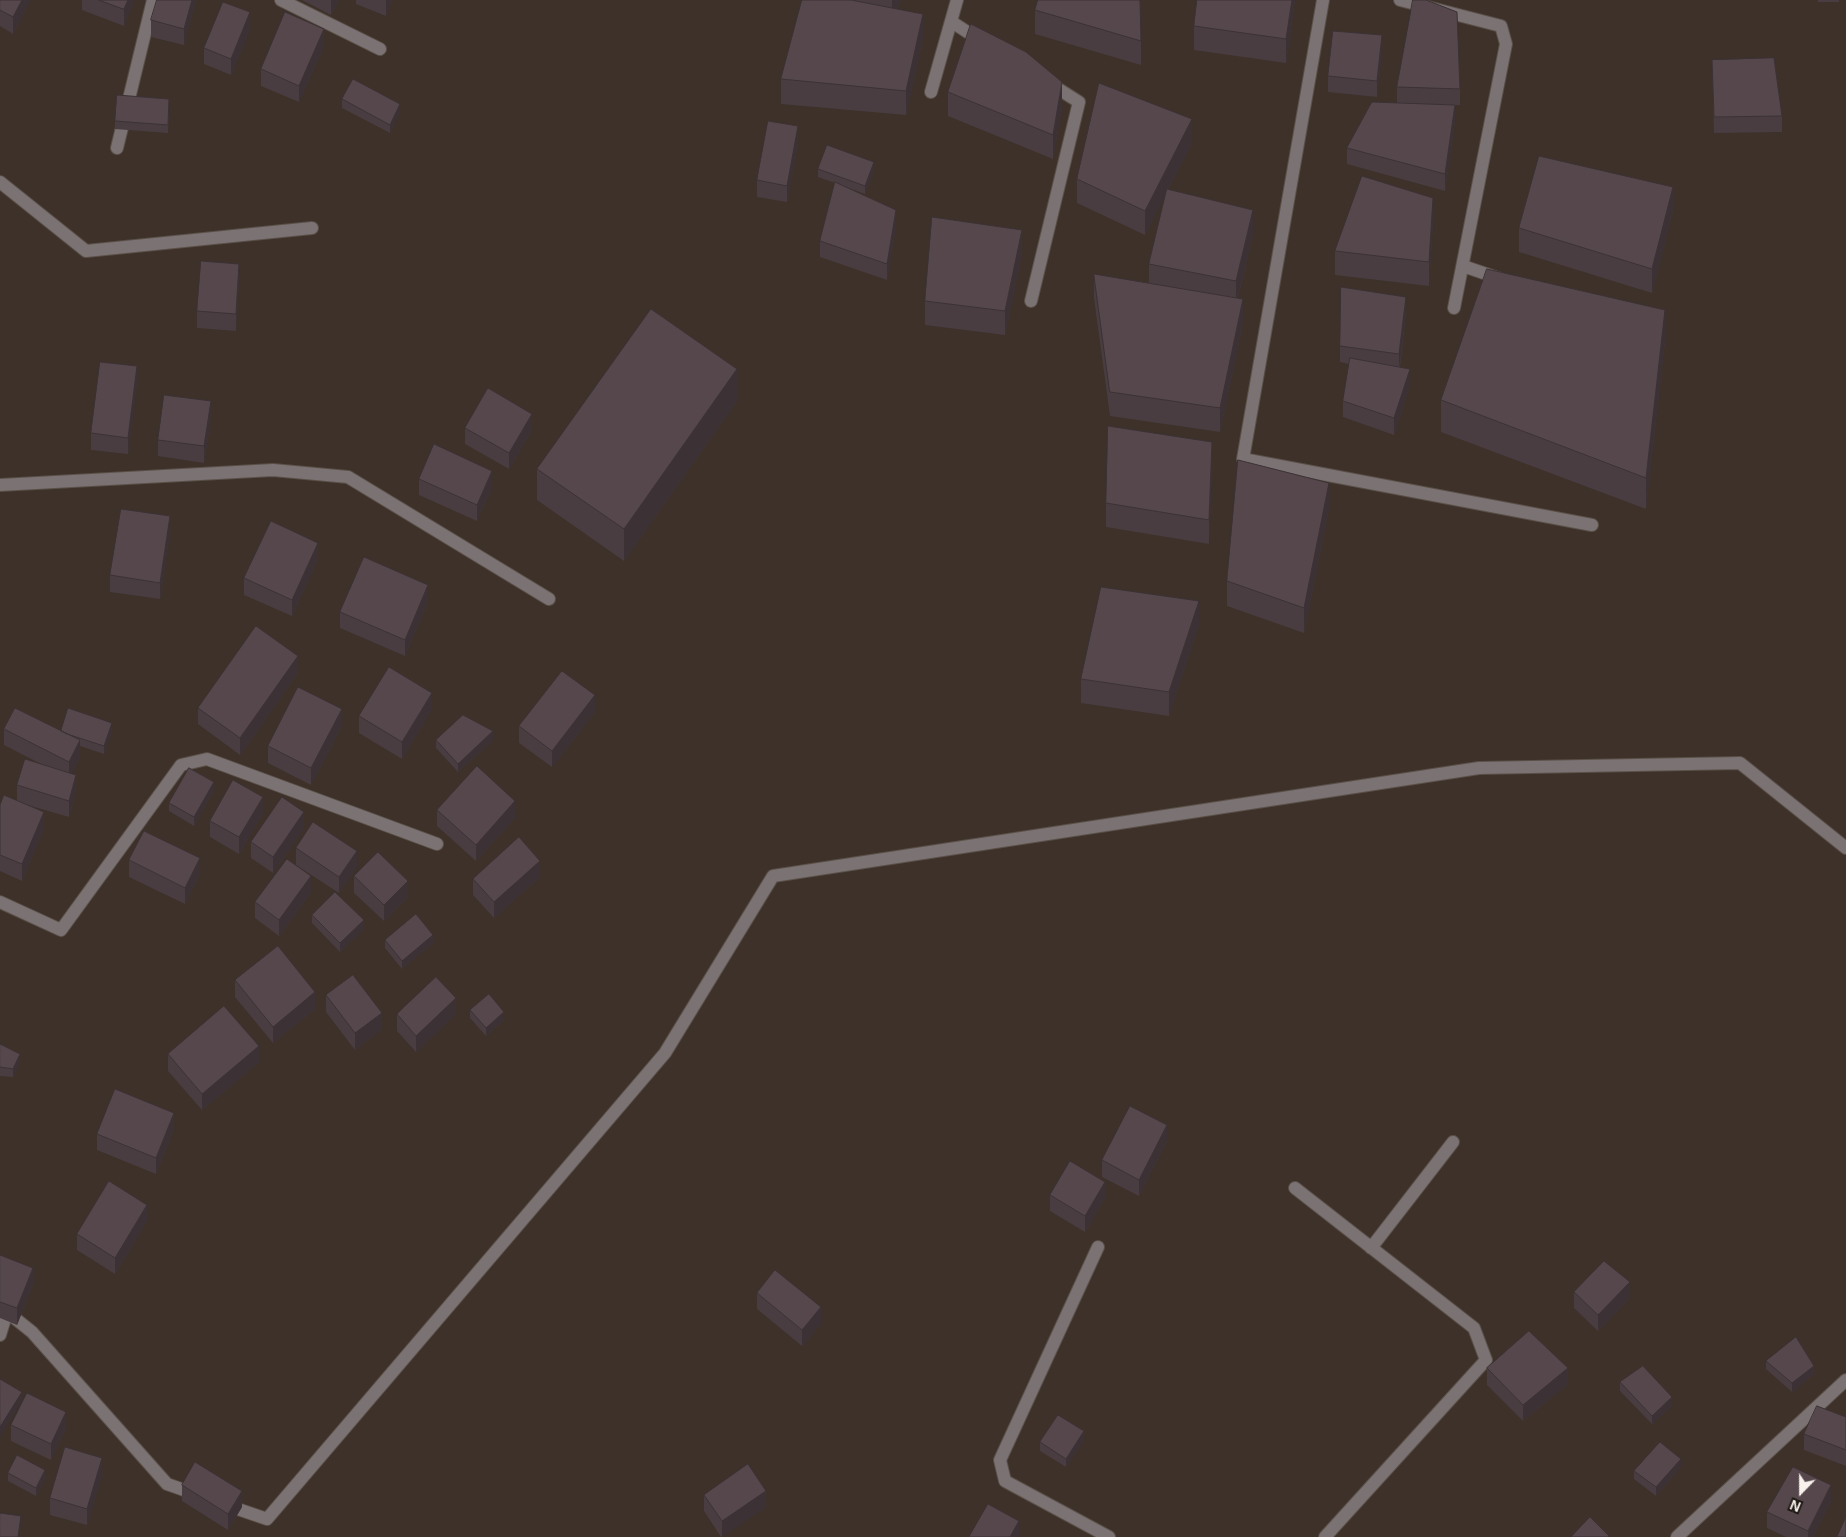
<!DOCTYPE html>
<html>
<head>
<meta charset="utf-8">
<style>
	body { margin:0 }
	#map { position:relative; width:1846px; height:1537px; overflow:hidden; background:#3d3129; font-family:Arial,sans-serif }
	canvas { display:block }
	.north { position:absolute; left:1776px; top:1467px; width:50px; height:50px; -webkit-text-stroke:4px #201a17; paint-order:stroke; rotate:202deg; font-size:14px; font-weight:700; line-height:20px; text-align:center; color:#f8f0eb }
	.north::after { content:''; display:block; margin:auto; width:18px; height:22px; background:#f8f0eb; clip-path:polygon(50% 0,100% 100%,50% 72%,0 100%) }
</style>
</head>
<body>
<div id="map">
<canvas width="1846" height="1537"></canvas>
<div class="north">N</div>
</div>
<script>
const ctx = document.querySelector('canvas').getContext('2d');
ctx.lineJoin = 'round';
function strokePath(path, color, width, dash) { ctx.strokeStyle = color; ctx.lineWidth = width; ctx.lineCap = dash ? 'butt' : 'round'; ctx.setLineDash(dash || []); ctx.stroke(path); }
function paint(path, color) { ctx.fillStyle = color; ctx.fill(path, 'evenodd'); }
const street = new Path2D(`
	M281 0 380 49
	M1323 0 1243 459 1592 525
	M1400 0 1501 26 1506 44 1454 308
	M952 22 981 41
	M931 92 957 0
	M117 148 153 0
	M0 182 86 251 312 228
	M1463 266 1501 279
	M1031 301 1079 102 1049 83
	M0 485 273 470 348 477 549 599
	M0 902 61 930 181 765 207 759 437 844
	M1295 1188 1474 1328 1486 1360 1325 1537
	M1098 1247 1000 1460 1005 1481 1109 1537
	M1371 1248 1453 1142
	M0 1310 7 1312 32 1332 167 1484 198 1495
	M0 1335 7 1312
	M226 1505 267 1519 665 1053 773 876 1479 768 1740 763 1846 848
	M1677 1537 1846 1380`);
strokePath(street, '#5b5048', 14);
strokePath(street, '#7a7273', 12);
paint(new Path2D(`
	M0 0H30L13 34 0 26Z
	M82 0H134L124 26 82 10Z
	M196 0 184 45 151 37V20Z
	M302 0H339L331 15Z
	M356 0H392L386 16 356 4Z
	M802 0H901L897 9 923 38 906 115 781 104V79Z
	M1295 0 1286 63 1194 50V26Z
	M1818 0H1839V2H1818Z
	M1035 10 1141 41V65L1035 34Z
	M250 29 231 75 204 64V48Z
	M324 46 299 102 261 86V69Z
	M1382 52 1377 97 1328 92V76Z
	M1712 60 1782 116V132L1714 133Z
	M1397 87 1460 89V105H1455V121L1445 191 1347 164V148L1397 103Z
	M948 92 1062 106 1053 159 948 116Z
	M342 99 400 112 390 133 342 108Z
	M169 107 168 133 115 129V121Z
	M798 143 787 202 757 197V180Z
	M1192 143 1168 190 1253 234 1238 298 1243 323 1220 432 1110 416 1094 298V274L1149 283V264L1165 195 1145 235 1077 203V179Z
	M818 169 874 170 865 194 843 186 896 226 887 280 820 257V241L835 183 818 177Z
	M1673 211 1652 293 1519 252V228Z
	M1433 222 1429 286 1335 275V251Z
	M1022 254 1005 335 925 325V301Z
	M239 280 236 331 197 328V311Z
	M1406 313 1400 367 1410 385 1394 435 1343 417V401L1349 364 1340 362V346Z
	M1665 341 1646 509 1441 432V400Z
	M137 382 128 454 91 450V433Z
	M737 401 624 561 537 500V469Z
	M211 418 204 463 158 456V440Z
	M465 428 532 430 509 469 465 444Z
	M1212 466 1209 544 1106 527V503Z
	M419 479 492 487 477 521 419 495Z
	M1329 508 1304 633 1227 606V581Z
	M170 532 160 599 110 592V575Z
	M318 559 292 616 244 595V578Z
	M428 602 405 656 340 628V612Z
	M1199 625 1169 716 1081 703V679Z
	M298 673 240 755 198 724V708Z
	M432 709 402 759 359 733V716Z
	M595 712 552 767 519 743V726Z
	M342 726 311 785 268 763V746Z
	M4 729 112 731 104 754 80 746V757L71 774 76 791 69 817 24 804 44 829 22 881 0 871V805L17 801V785L41 764 4 745Z
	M436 740H493L458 772 436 748Z
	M214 790 194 826 169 811V803Z
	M437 810 515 818 476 861 437 826Z
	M263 813 239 854 210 837V821Z
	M304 828 273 873 251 858V842Z
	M296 848 357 867 339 893 296 865Z
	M129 860 200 874 185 904 129 877Z
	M354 876 408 897 384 921 354 893Z
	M540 877 494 918 473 895V879Z
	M311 893 279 936 255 918V902Z
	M312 915 364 929 340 952 312 923Z
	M385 940 433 943 402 969 385 948Z
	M235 980 315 1009 273 1043 235 997Z
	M326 995 382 1029 355 1050 326 1012Z
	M470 1010 504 1020 486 1036 470 1018Z
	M397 1014H456L416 1052 397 1031Z
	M0 1044 20 1062 13 1077 0 1076Z
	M168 1054 259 1062 202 1110 168 1071Z
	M174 1129 156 1174 97 1150V1134Z
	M1167 1141 1139 1196 1102 1177V1160Z
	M1050 1195 1105 1198 1085 1232 1050 1211Z
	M147 1221 115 1274 77 1250V1234Z
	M0 1255 33 1284 17 1325 0 1318Z
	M1574 1292 1630 1298 1598 1331 1574 1308Z
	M757 1293 821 1324 802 1346 757 1309Z
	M1766 1361 1814 1374 1792 1392 1766 1369Z
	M1487 1368 1568 1384 1523 1421 1487 1385Z
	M1620 1382 1672 1406 1652 1424 1620 1391Z
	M1846 1417V1466L1804 1450V1434Z
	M11 1425 66 1428 51 1460 11 1441Z
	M1084 1440 1066 1467 1040 1451V1442Z
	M1681 1467 1656 1496 1634 1479V1471Z
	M8 1473 45 1478 36 1496 8 1481Z
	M102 1474 87 1525 50 1515V1498Z
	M182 1485 242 1507 228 1530 182 1501Z
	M704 1495 766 1507 721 1537 704 1511Z
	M1831 1501 1813 1537H1786L1767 1528V1512Z`), '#493d41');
paint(new Path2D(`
	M22 0H30L13 34V17Z
	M128 0H134L124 26V9Z
	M192 0H196L184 45V29Z
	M331 0H339L331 15Z
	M386 0H392L386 16Z
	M892 0H901L892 22Z
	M1292 0H1295L1286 63V39Z
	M250 12V29L231 75V59Z
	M923 14V38L906 115V91Z
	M324 29V46L299 102V86Z
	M1382 35V52L1377 97V81Z
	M1062 82V106L1053 159V135Z
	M400 104V112L390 133V125Z
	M1455 105V121L1445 191V174Z
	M1192 119V143L1145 235V211Z
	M798 126V143L787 202V186Z
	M874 162V170L865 194V186Z
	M1673 187V211L1652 293V269Z
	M1433 198V222L1429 286V262Z
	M896 210V226L887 280V264Z
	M1253 210V234L1236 305V281Z
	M1022 230V254L1005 335V311Z
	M239 264V280L236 331V314Z
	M1406 297V313L1399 370V354Z
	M1243 299V323L1220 432V408Z
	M1665 310V341L1646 509V478Z
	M137 366V382L128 454V438Z
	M737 369V401L624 561V529Z
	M1410 369V385L1394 435V418Z
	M211 401V418L204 463V446Z
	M532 414V430L509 469V453Z
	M1212 442V466L1209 544V520Z
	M492 471V487L477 521V505Z
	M1329 483V508L1304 633V608Z
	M170 516V532L160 599V583Z
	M318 543V559L292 616V600Z
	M428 585V602L405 656V640Z
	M1199 601V625L1169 716V692Z
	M298 656V673L240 755V738Z
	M432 693V709L402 759V742Z
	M595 695V712L552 767V751Z
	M342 709V726L311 785V768Z
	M112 723V731L104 754V746Z
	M493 731V740L458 772V764Z
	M80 740V757L69 778V762Z
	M76 775V791L69 817V801Z
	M214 782V790L194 826V817Z
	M263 797V813L239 854V837Z
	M515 801V818L476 861V845Z
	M44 812V829L22 881V864Z
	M304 812V828L273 873V857Z
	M357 851V867L339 893V877Z
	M200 858V874L185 904V888Z
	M540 861V877L494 918V902Z
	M311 876V893L279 936V920Z
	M408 881V897L384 921V905Z
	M364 920V929L340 952V943Z
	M433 935V943L402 969V961Z
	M315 992V1009L273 1043V1027Z
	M456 998V1014L416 1052V1036Z
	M504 1012V1020L486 1036V1028Z
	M382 1013V1029L355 1050V1033Z
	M259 1046V1062L202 1110V1094Z
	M20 1054V1062L13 1077V1069Z
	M174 1113V1129L156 1174V1158Z
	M1167 1125V1141L1139 1196V1180Z
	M1105 1182V1198L1085 1232V1216Z
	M147 1205V1221L115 1274V1258Z
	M33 1268V1284L17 1325V1308Z
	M1630 1282V1298L1598 1331V1315Z
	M821 1307V1324L802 1346V1330Z
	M1814 1366V1374L1792 1392V1383Z
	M1568 1368V1384L1523 1421V1405Z
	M22 1392V1401L0 1436V1427Z
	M1672 1397V1406L1652 1424V1416Z
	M66 1412V1428L51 1460V1444Z
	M1084 1431V1440L1066 1467V1459Z
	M102 1458V1474L87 1525V1509Z
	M1681 1459V1467L1656 1496V1487Z
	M45 1470V1478L36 1496V1488Z
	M1831 1485V1501L1813 1537H1808V1531Z
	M242 1491V1507L228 1530V1514Z
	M766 1491V1507L722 1537V1521Z
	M21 1516V1524L19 1537H18Z
	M1019 1521V1537H1010Z`), '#3c3235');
const building = new Path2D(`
	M0 0H22L13 17 0 10Z
	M99 0H128L124 9Z
	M157 0H192L184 29 151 20Z
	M802 0H851L923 14 906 91 781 79Z
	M1038 0H1140L1141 41 1035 10Z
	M1197 0H1292L1286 39 1194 26Z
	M1413 0H1426L1457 12 1460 89 1397 87Z
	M223 2 250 12 231 59 204 48Z
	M285 12 324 29 299 86 261 69Z
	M971 24 1026 52 1062 82 1053 135 948 92Z
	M1333 31 1382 35 1377 81 1328 76Z
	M1774 58 1782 116 1714 117 1712 60Z
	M353 79 400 104 390 125 342 99Z
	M1099 83 1192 119 1145 211 1077 179Z
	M117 95 169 99 168 125 115 121Z
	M1372 102 1455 105 1445 174 1347 148Z
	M768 121 798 126 787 186 757 180Z
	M827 145 874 162 865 186 818 169Z
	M1539 156 1673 187 1652 269 1519 228Z
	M1362 176 1433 198 1429 262 1335 251Z
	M835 182 896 210 887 264 820 241Z
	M1167 189 1253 210 1236 281 1149 264Z
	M932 217 1022 230 1005 311 925 301Z
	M201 261 239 264 236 314 197 311Z
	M1487 269 1665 310 1646 478 1441 400Z
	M1094 274 1243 299 1220 408 1110 392Z
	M1341 287 1406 297 1399 354 1340 346Z
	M651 309 737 369 624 529 537 469Z
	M1350 358 1410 369 1394 418 1343 401Z
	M100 362 137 366 128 438 91 433Z
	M488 388 532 414 509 453 465 428Z
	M164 395 211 401 204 446 158 440Z
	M1108 426 1212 442 1209 520 1106 503Z
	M434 444 492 471 477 505 419 479Z
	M1238 460 1329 483 1304 608 1227 581Z
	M121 509 170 516 160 583 110 575Z
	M271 521 318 543 292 600 244 578Z
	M364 557 428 585 405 640 340 612Z
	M1101 587 1199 601 1169 692 1081 679Z
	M256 626 298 656 240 738 198 708Z
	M389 667 432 693 402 742 359 716Z
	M562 671 595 695 552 751 519 726Z
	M298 687 342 709 311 768 268 746Z
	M15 708 80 740 69 762 4 729Z
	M68 708 112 723 104 746 67 734 61 731Z
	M463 715 493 731 458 764 436 740Z
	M25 759 76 775 69 801 17 785Z
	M477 766 515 801 476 845 437 810Z
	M189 768 214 782 194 817 169 803Z
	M233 780 263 797 239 837 210 821Z
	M4 795 44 812 22 864 0 855V805Z
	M282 797 304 812 273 857 251 842Z
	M313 822 357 851 339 877 296 848Z
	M144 831 200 858 185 888 129 860Z
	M519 837 540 861 494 902 473 879Z
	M378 852 408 881 384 905 354 876Z
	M287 859 311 876 279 920 255 902Z
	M335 892 364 920 340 943 312 915Z
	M416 914 433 935 402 961 385 940Z
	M278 946 315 992 273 1027 235 980Z
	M353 975 382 1013 355 1033 326 995Z
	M436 977 456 998 416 1036 397 1014Z
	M489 994 504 1012 486 1028 470 1010Z
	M224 1006 259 1046 202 1094 168 1054Z
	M0 1044 20 1054 13 1069 0 1067Z
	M115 1089 174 1113 156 1158 97 1134Z
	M1130 1106 1167 1125 1139 1180 1102 1160Z
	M1070 1161 1105 1182 1085 1216 1050 1195Z
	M109 1181 147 1205 115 1258 77 1234Z
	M0 1255 33 1268 17 1308 0 1302Z
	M1604 1261 1630 1282 1598 1315 1574 1292Z
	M775 1270 821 1307 802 1330 757 1293Z
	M1529 1331 1568 1368 1523 1405 1487 1368Z
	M1796 1337 1814 1366 1792 1383 1766 1361Z
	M1643 1366 1672 1397 1652 1416 1620 1382Z
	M0 1379 22 1392 0 1427Z
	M27 1393 66 1412 51 1444 11 1425Z
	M1817 1406 1846 1417V1450L1804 1434Z
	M1058 1415 1084 1431 1066 1459 1040 1442Z
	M1660 1442 1681 1459 1656 1487 1634 1471Z
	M65 1447 102 1458 87 1509 50 1498Z
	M17 1455 45 1470 36 1488 8 1473Z
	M195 1462 242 1491 228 1514 182 1485Z
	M748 1464 766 1491 722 1521 704 1495Z
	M1793 1467 1831 1485 1808 1531 1767 1512Z
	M988 1504 1019 1521 1010 1537H969Z
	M0 1513 21 1516 18 1537H0Z
	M1590 1517 1609 1536 1608 1537H1571Z
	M1846 1517V1537H1837Z`);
paint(building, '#55474c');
strokePath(building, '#3c3235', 1);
</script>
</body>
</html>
